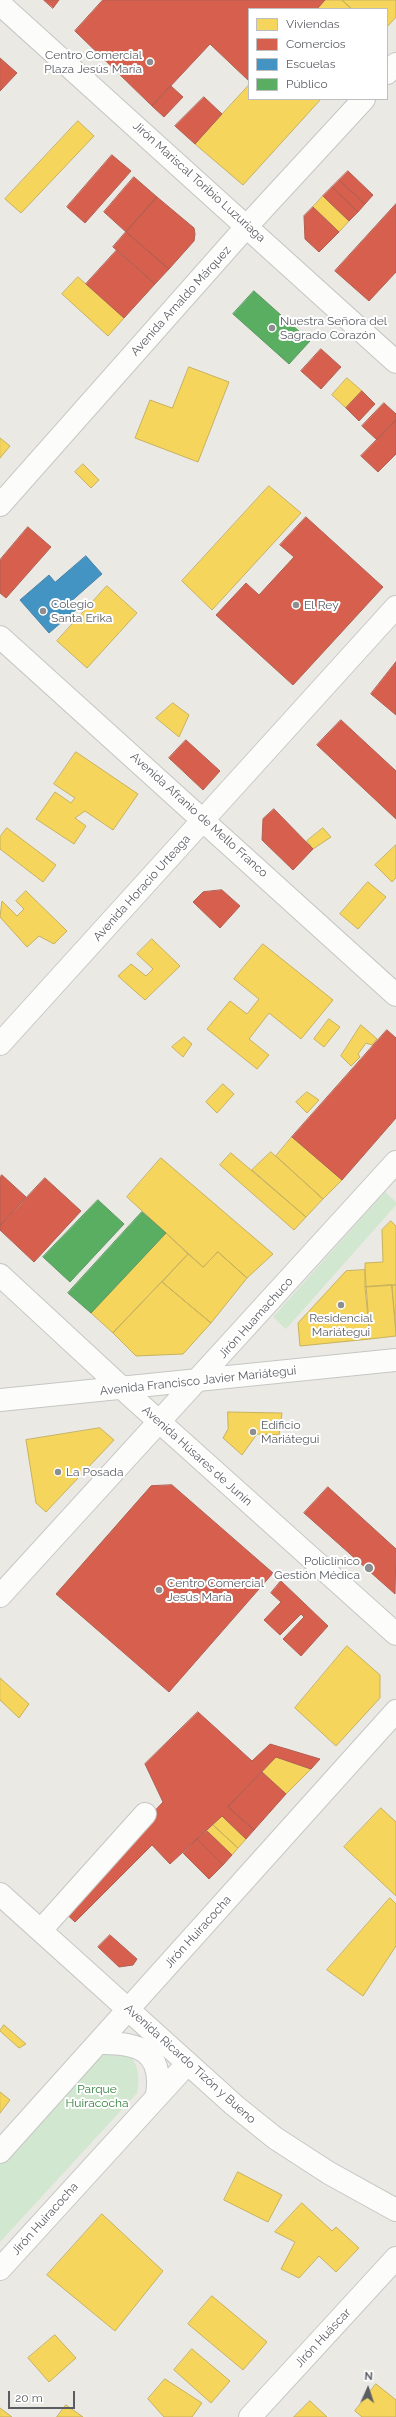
<!DOCTYPE html>
<html>
<head>
<meta charset="utf-8">
<style>
	body { margin:0 }
	#map { position:relative; width:396px; height:2417px; overflow:hidden; background:#eae9e4; font-family:Raleway,sans-serif }
	canvas { display:block }
	.legend { position:absolute; left:248px; top:8px; width:140px; height:92px; box-sizing:border-box; background:#fff; border:1px solid #bdbec0; margin:0; padding:5px 7px; list-style:none; font-size:12px; color:#5a5d62 }
	.legend li { display:flex; align-items:center; gap:8px; height:20px }
	.legend b { width:20px; border:1px solid #bdbec0 }
	.north { position:absolute; left:348px; top:2369px; width:40px; height:40px; -webkit-text-stroke:3px #fff; paint-order:stroke; rotate:3deg; font-size:11px; font-weight:700; line-height:16px; text-align:center; color:#5a5d62 }
	.north::after { content:''; display:block; margin:auto; width:14px; height:18px; background:#5a5d62; clip-path:polygon(50% 0,100% 100%,50% 72%,0 100%) }
	.scale { position:absolute; left:8px; top:2391px; width:67px; height:18px; box-sizing:border-box; border:2px solid #5a5d62; border-top:0; padding-left:5px; font-size:12px; line-height:14px; white-space:nowrap; color:#5a5d62; -webkit-text-stroke:3px #fff; paint-order:stroke }
</style>
</head>
<body>
<div id="map">
<canvas width="396" height="2417"></canvas>
<ul class="legend">
<li><b style="height:11px;background:#f6d55c"></b>Viviendas</li>
<li><b style="height:11px;background:#d6604d"></b>Comercios</li>
<li><b style="height:11px;background:#4393c3"></b>Escuelas</li>
<li><b style="height:11px;background:#5aae61"></b>Público</li>
</ul>
<div class="north">N</div>
<div class="scale">20 m</div>
</div>
<script>
const ctx = document.querySelector('canvas').getContext('2d');
ctx.lineJoin = 'round';
function paint(path, color) { ctx.fillStyle = color; ctx.fill(path, 'evenodd'); }
function strokePath(path, color, width, dash) { ctx.strokeStyle = color; ctx.lineWidth = width; ctx.lineCap = dash ? 'butt' : 'round'; ctx.setLineDash(dash || []); ctx.stroke(path); }
function label(font, color, halo, rows, align = 'center') {
  ctx.font = font + ' Raleway,sans-serif'; ctx.lineWidth = 4; ctx.setLineDash([]); ctx.textBaseline = 'middle'; ctx.strokeStyle = halo; ctx.fillStyle = color; for (const [text, x, y, turn = 0] of rows) {
    ctx.save(); ctx.translate(x, y); ctx.rotate((+turn || 0) * Math.PI / 180); ctx.textAlign = isNaN(turn) ? turn : align; if (halo) ctx.strokeText(text, 0, 0); ctx.fillText(text, 0, 0); ctx.restore();
  }
}
paint(new Path2D(`
	M385 1192 396 1202V1205L286 1329 273 1317Z
	M114 2051 128 2053C139 2067 140 2076 137 2093L0 2242V2161L96 2055Z`), '#d1e7d0');
const homes = new Path2D(`
	M325 0H342L352 9H317Z
	M342 0H396V17L387 27V9H352Z
	M249 85V99H321L243 185 195 144Z
	M78 121 94 136 21 213 5 199Z
	M323 196 349 221 339 232 313 207Z
	M78 277 124 318 108 336 62 294Z
	M189 367 229 382 198 462 135 438 150 400 172 408Z
	M347 378 362 391 346 408 332 395Z
	M0 438 10 446 0 458Z
	M83 464 99 480 91 488 75 472Z
	M269 486 301 513 212 610 182 581Z
	M107 586 137 613 87 668 57 641Z
	M173 703 189 715 179 737 156 718Z
	M76 752 138 794 113 830 85 811 75 818 86 826 74 844 36 819 55 792 71 803 75 798 54 784Z
	M7 828 56 865 43 882 0 849V837Z
	M323 828 331 837 313 849 307 841Z
	M396 845V878L392 882 375 865Z
	M368 882 386 897 358 929 340 914Z
	M26 891 67 931 54 944 39 936 27 947 0 917 2 901 17 916 24 909 16 901Z
	M152 939 180 966 145 1000 118 976 131 964 146 976 153 969 137 954Z
	M263 944 333 1000 301 1039 269 1013 249 1039 269 1055 257 1069 207 1029 230 1001 247 1014 259 999 234 979Z
	M329 1019 340 1027 324 1047 314 1039Z
	M361 1025 377 1039 372 1045 366 1043 358 1054 360 1057 351 1066 341 1056Z
	M184 1037 192 1044 183 1057 172 1047Z
	M223 1084 234 1094 217 1113 206 1102Z
	M307 1092 319 1100 307 1113 296 1102Z
	M292 1137 342 1180 323 1199 276 1156Z
	M271 1152 323 1199 306 1217 252 1170Z
	M231 1153 306 1217 294 1230 220 1165Z
	M161 1158 273 1254 247 1278 218 1252 203 1267 127 1197Z
	M391 1221 396 1226V1285L365 1287V1263L383 1262 382 1230Z
	M166 1233 188 1254 113 1333 91 1313Z
	M218 1252 247 1278 211 1323 162 1282 188 1254 203 1267Z
	M365 1270 370 1339 300 1346 298 1323 346 1271Z
	M162 1282 211 1323 183 1354 136 1356 113 1333Z
	M392 1285 396 1336 370 1339 365 1287Z
	M392 1285H396V1330Z
	M228 1412 282 1413 279 1435 257 1434 242 1455 223 1438 228 1429Z
	M100 1428 114 1440 46 1512 36 1503 26 1440Z
	M347 1646 380 1675V1698L336 1746 295 1708Z
	M0 1678 29 1704 19 1718 0 1700Z
	M276 1757 311 1769 286 1794 262 1772Z
	M381 1808 396 1822V1896L344 1847Z
	M222 1816 246 1839 238 1848 213 1825Z
	M213 1825 238 1848 232 1855 207 1831Z
	M390 1898 396 1904V1946L363 1996 327 1970Z
	M4 2025 26 2044 19 2048 0 2031Z
	M0 2092 10 2100 0 2113Z
	M238 2172 282 2195 268 2222 224 2200Z
	M302 2203 332 2231 336 2227 359 2248 336 2272 319 2256 299 2278 281 2269 295 2242 275 2232Z
	M102 2214 163 2271 115 2331 47 2275Z
	M212 2296 267 2342 243 2370 188 2324Z
	M55 2335 76 2358 49 2382 28 2358Z
	M192 2349 230 2381 211 2403 174 2370Z
	M165 2379 202 2403 192 2417H164L148 2399Z
	M376 2384 396 2400V2417H362L355 2411Z
	M310 2401 327 2417H294Z
	M66 2405 83 2417H57Z
	M0 2408 12 2417H0Z`);
paint(homes, '#f6d55c');
strokePath(homes, '#c7b15e', 1);
const shops = new Path2D(`
	M44 0H59L53 8Z
	M103 0H325L317 9H249V81L210 44 152 106 75 31Z
	M0 58 17 73 0 91Z
	M171 86 183 97 164 117 152 106Z
	M204 97 222 114 195 144 175 126Z
	M112 155 131 171 85 223 67 207Z
	M348 171 373 195 365 204 339 180Z
	M134 177 157 197 126 232 104 212Z
	M339 180 365 204 358 212 332 187Z
	M332 187 358 212 349 221 323 196Z
	M157 197 194 228 195 234 194 241 169 269 126 232Z
	M396 204V272L369 301 335 271Z
	M313 207 339 232 319 252 305 239 304 216Z
	M126 232 169 269 155 284 113 247Z
	M117 250 155 284 124 318 86 284Z
	M321 349 341 367 321 389 301 371Z
	M362 391 375 404 359 421 346 408Z
	M384 403 396 414V420L377 440 362 426Z
	M396 420V454L378 472 361 456Z
	M306 517 383 587 293 685 216 615 246 583 259 595 294 557 280 545Z
	M28 527 51 547 6 598 0 593V560Z
	M396 662V715L371 694Z
	M341 720 396 771V819L317 745Z
	M186 740 220 771 203 790 169 758Z
	M274 809 313 849 293 870 262 840 263 819Z
	M222 890 240 906 220 928 193 902 203 892Z
	M387 1030 396 1038V1118L342 1180 292 1137Z
	M2 1175 26 1197 0 1226V1177Z
	M45 1178 81 1211 34 1262 0 1230V1226Z
	M172 1485 273 1573 169 1692 56 1594 151 1486Z
	M328 1487 396 1549 395 1594 304 1513Z
	M281 1581 328 1626 301 1656 283 1639 304 1617 301 1614 280 1635 264 1620 281 1602 271 1593Z
	M198 1712 252 1761 270 1744 320 1759 311 1769 276 1757 228 1807 254 1830 246 1839 222 1816 170 1864 152 1845 75 1922 62 1910 163 1802 145 1764Z
	M262 1772 286 1794 254 1830 228 1807Z
	M207 1831 232 1855 223 1865 197 1839Z
	M197 1839 223 1865 209 1879 183 1853Z
	M110 1935 137 1959 133 1965 119 1967 98 1947Z`);
paint(shops, '#d6604d');
strokePath(shops, '#b15f53', 1);
const schools = new Path2D(`
	M86 556 102 574 68 604 78 608 49 633 20 600 49 575 55 582Z`);
paint(schools, '#4393c3');
strokePath(schools, '#4a83a6', 1);
const public = new Path2D(`
	M254 291 310 341 289 364 233 314Z
	M98 1200 124 1224 70 1282 43 1257Z
	M142 1212 166 1233 91 1313 68 1293Z`);
paint(public, '#5aae61');
strokePath(public, '#5a9661', 1);
const minor = new Path2D(`
	M0 4 396 362
	M387 73 396 64
	M0 505 247 226 364 99
	M0 637 396 995
	M0 1044 396 607
	M0 1275 134 1399 396 1634
	M0 1400 396 1360
	M0 1596C132 1451 265 1307 396 1162
	M0 1894 234 2105 275 2138 329 2173 396 2210
	M41 1930 145 1814
	M99 2043C137 2042 164 2050 157 2095
	M0 2152 396 1711
	M0 2269 188 2063
	M250 2417 396 2258`);
strokePath(minor, '#c6c6c5', 24);
strokePath(minor, '#fcfcfb', 22);
for (const [x, y, r, color] of [
	[150,62,4,"#8c8e90"],
	[272,328,4,"#8c8e90"],
	[296,605,4,"#8c8e90"],
	[43,611,4,"#8c8e90"],
	[341,1305,4,"#8c8e90"],
	[253,1432,4,"#8c8e90"],
	[58,1472,4,"#8c8e90"],
	[369,1568,5,"#8c8e90"],
	[159,1590,4,"#8c8e90"]
]) { const dot = new Path2D(); dot.arc(x, y, r, 0, 2 * Math.PI); ctx.fillStyle = color; ctx.fill(dot); strokePath(dot, '#fff', 1.5); }
label('12px', '#5a5d62', '#fff', [
	["Centro Comercial",142,55,"right"],
	["Plaza Jesús María",142,69,"right"],
	["Nuestra Señora del",280,321],
	["Sagrado Corazón",280,335],
	["Colegio",51,604],
	["Santa Erika",51,618],
	["El Rey",304,605],
	["Residencial",341,1318,"center"],
	["Mariátegui",341,1332,"center"],
	["Edificio",261,1425],
	["Mariátegui",261,1439],
	["La Posada",66,1472],
	["Policlínico",360,1561,"right"],
	["Gestión Médica",360,1575,"right"],
	["Centro Comercial",167,1583],
	["Jesús María",167,1597]
], 'left');
label('12px', '#5a5d62', '#fff', [
	["Jirón Mariscal Toribio Luzuriaga",199,182,42],
	["Avenida Arnaldo Márquez",181,301,-48],
	["Avenida Afranio de Mello Franco",199,815,42],
	["Avenida Horacio Urteaga",142,888,-48],
	["Jirón Huamachuco",256,1318,-48],
	["Avenida Francisco Javier Mariátegui",198,1381,-6],
	["Avenida Húsares de Junín",197,1456,42],
	["Jirón Huiracocha",198,1932,-48],
	["Avenida Ricardo Tizón y Bueno",190,2064,42],
	["Jirón Huiracocha",45,2219,-48],
	["Jirón Huáscar",323,2338,-47]
]);
label('12px', '#32813d', '#fff', [
	["Parque",97,2089],
	["Huiracocha",97,2103]
]);
</script>
</body>
</html>
